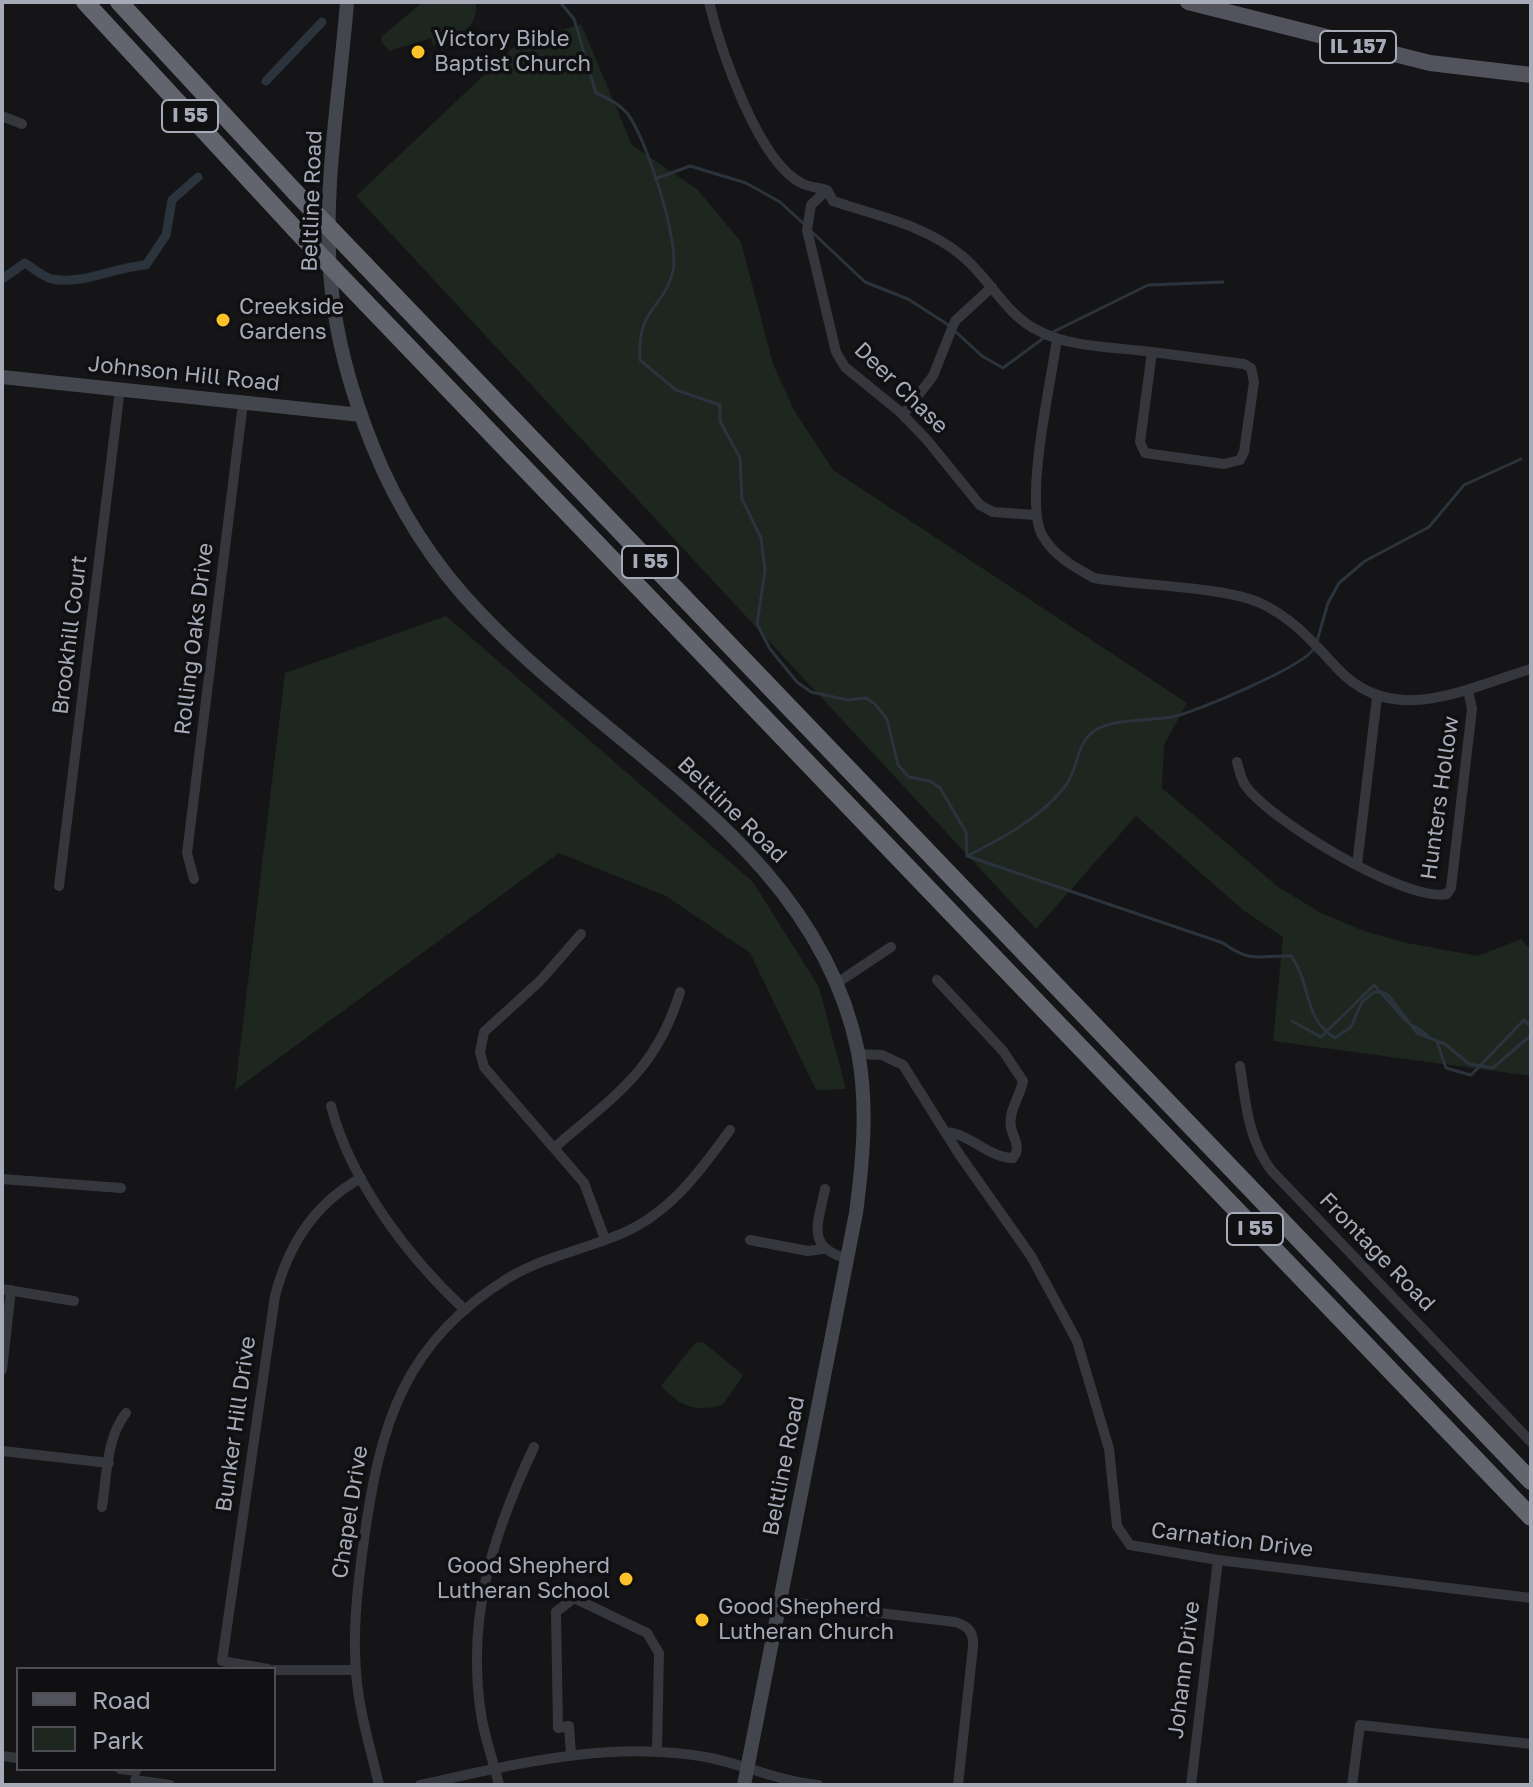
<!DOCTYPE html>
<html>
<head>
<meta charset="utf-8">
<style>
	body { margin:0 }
	#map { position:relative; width:1533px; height:1787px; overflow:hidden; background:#151517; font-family:"Golos Text",sans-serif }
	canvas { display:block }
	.frame { position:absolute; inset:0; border:4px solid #a7abb8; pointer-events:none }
	.legend { position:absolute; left:16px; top:1667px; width:260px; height:104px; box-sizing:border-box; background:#101012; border:2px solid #4c4e54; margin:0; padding:10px 14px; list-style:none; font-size:24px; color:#a7abb8 }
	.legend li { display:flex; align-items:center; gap:16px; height:40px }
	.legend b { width:40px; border:2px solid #4c4e54 }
</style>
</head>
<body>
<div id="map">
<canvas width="1533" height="1787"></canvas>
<div class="frame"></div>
<ul class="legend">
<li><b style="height:10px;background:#52535c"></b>Road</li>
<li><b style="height:22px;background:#1d261f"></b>Park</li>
</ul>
</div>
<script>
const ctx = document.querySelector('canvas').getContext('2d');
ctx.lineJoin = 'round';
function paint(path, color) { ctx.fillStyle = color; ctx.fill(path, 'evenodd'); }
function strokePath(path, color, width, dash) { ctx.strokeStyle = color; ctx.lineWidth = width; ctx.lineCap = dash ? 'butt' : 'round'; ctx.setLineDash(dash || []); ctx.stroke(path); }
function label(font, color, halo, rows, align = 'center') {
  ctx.font = font + ' "Golos Text",sans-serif'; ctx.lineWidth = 7; ctx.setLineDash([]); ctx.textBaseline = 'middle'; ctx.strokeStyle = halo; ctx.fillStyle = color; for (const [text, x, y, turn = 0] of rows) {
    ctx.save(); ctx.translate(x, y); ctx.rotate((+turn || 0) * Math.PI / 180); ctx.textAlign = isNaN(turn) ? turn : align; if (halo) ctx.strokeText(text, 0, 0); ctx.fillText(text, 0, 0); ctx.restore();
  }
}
paint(new Path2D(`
	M423 2H476C478 32 456 37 433 46L431 38 389 51 381 41 382 36Z
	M581 24 632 145 698 190 741 242 773 364 794 410 833 470 1187 703 1164 745 1162 788 1277 886 1319 912 1361 930 1402 942 1478 956 1521 939 1531 950V1076L1273 1041 1283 937 1243 910 1136 816 1036 929 356 196 517 44Z
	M446 616 753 882 819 987 846 1089 816 1090 750 953 666 896 559 853 235 1090 285 673Z
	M703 1342 743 1375 723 1405C694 1412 681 1407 661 1386L695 1343Z`), '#1d261f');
strokePath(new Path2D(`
	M560 2 574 19 596 93C608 98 619 104 627 113 646 137 680 242 673 271 663 311 637 306 640 360L676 390 720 405V421L740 458 742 499 761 538 765 570 757 624 770 649 797 682 811 692 848 700 866 698 875 704 887 719 898 765 909 777 930 781 940 788 966 832 967 856
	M655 179 690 166 746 183 780 202 804 224
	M812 232 865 282 908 299 950 326
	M955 331 982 356 1003 368 1045 337
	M1051 333 1148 285 1223 282
	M1317 641 1328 603 1339 583 1365 561 1429 527 1464 485 1521 459
	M967 856C1003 838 1041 818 1066 785 1078 770 1076 743 1094 731 1114 718 1149 721 1172 717 1194 713 1307 665 1314 648
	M967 856 1223 943C1252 964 1260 955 1291 956 1311 982 1303 1019 1335 1038L1351 1027 1362 1002 1374 992H1382L1389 996 1417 1033 1445 1044 1469 1064 1493 1068 1531 1035
	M1292 1021 1321 1037 1374 985 1407 1022
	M1414 1026 1427 1035
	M1437 1042 1446 1068 1471 1075 1524 1020 1531 1026`), '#2b333c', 3);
strokePath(new Path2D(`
	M266 81 322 22
	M2 279 25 263C33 268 43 277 52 279 83 285 115 267 146 265L166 235 172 200 198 177`), '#2b333c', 9);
strokePath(new Path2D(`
	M709 2C720 48 758 163 803 184 810 187 820 188 827 190
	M2 116 22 124
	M827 190 811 205 807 230 836 352 845 367 899 411 927 440 980 505 993 512 1035 515
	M827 190 833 201C877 216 925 225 961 255 990 278 1005 315 1039 331 1071 348 1116 347 1152 352
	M1057 339C1051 382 1024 500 1042 535 1054 556 1074 567 1094 578 1140 586 1218 586 1258 602 1292 617 1313 642 1337 668 1393 729 1466 688 1531 669
	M1152 352 1244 364 1251 368 1254 382 1244 452 1240 460 1224 464 1145 453 1140 442Z
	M903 415 933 376 955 321 992 287
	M1237 762C1239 769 1241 779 1245 785 1269 820 1406 903 1447 894L1451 888 1472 709 1468 690
	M1357 865 1377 697
	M194 879 187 853 243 403
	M59 886 120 389
	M581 934 540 981 484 1032 480 1052 484 1067 584 1183 605 1239
	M937 980 1003 1051 1023 1081C1020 1097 1008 1111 1011 1127 1013 1139 1022 1147 1013 1158 988 1158 970 1133 945 1132
	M837 983 891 947
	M858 1054 882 1055 903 1065 959 1154 1031 1256 1077 1341 1109 1449 1117 1526 1130 1545 1218 1560 1531 1598
	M1240 1066C1246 1104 1248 1139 1271 1170L1531 1442
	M331 1106C351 1182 408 1257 465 1310
	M555 1147C614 1096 656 1071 680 992
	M2 1179 121 1188
	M825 1189C818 1225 805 1247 848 1259
	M750 1240 808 1251 823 1249
	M2 1289 74 1301
	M2 1370 11 1290
	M2 1451 109 1463
	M102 1507C107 1476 106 1438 126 1413
	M780 1601 955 1622C969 1626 974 1633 973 1647L958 1785
	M268 1669 222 1661 275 1296C288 1246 315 1203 361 1178
	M274 1670H356
	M571 1755 569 1726 558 1728 556 1612 574 1598 647 1633 659 1653 657 1752
	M2 1756 18 1758
	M120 1769 136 1771
	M135 1780 170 1785
	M379 1785C372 1754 362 1722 358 1691 351 1640 357 1590 364 1540 380 1424 404 1341 510 1277 546 1256 586 1249 623 1233 671 1212 701 1170 730 1130
	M420 1785C516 1764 612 1739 711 1758 748 1766 779 1781 818 1785
	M499 1785C494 1763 486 1742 482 1720 465 1620 492 1536 534 1447
	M1191 1785 1218 1560
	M1352 1785 1360 1725 1531 1744`), '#36373d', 10);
strokePath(new Path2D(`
	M347 2C340 94 322 191 331 283 336 339 352 395 373 447 397 507 434 565 479 612 611 753 816 846 858 1052 868 1106 863 1160 856 1213L744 1785
	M2 377 361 415`), '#44464d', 14);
strokePath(new Path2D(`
	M1188 2 1430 63 1531 75`), '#52535c', 16);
strokePath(new Path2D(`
	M85 2 295 229
	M119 2 295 192
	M365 265 1531 1481
	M366 303 1531 1517`), '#62646e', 18);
strokePath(new Path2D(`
	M295 192 365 265
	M295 229 366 303`), '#62646e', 18);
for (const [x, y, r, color] of [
	[418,52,8,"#fbc22a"],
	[223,320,8,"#fbc22a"],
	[626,1579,8,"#fbc22a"],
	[702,1620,8,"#fbc22a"]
]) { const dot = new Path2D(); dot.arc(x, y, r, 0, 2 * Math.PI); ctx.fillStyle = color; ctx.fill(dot); strokePath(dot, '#101012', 3); }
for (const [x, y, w] of [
	[1358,47,76],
	[190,116,56],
	[650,562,56],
	[1255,1229,56]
]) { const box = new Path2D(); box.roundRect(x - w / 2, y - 16, w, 32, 6); ctx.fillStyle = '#101012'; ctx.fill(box); strokePath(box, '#a7abb8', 2); }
label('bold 20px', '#a7abb8', null, [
	["IL 157",1358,47],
	["I 55",190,116],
	["I 55",650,562],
	["I 55",1255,1229]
]);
label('22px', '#a7abb8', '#101012', [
	["Victory Bible",434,39],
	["Baptist Church",434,64],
	["Creekside",239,307],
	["Gardens",239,332],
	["Good Shepherd",610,1566,"right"],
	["Lutheran School",610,1591,"right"],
	["Good Shepherd",718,1607],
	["Lutheran Church",718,1632]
], 'left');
label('22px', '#a7abb8', '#101012', [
	["Beltline Road",312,201,-88],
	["Johnson Hill Road",184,374,6],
	["Deer Chase",901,388,44],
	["Brookhill Court",70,635,-83],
	["Rolling Oaks Drive",194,639,-83],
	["Hunters Hollow",1440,798,-82],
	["Beltline Road",732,810,44],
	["Frontage Road",1377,1252,46],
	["Bunker Hill Drive",236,1424,-82],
	["Beltline Road",784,1466,-79],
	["Chapel Drive",350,1512,-81],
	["Carnation Drive",1232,1540,7],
	["Johann Drive",1184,1670,-83]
]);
</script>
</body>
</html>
